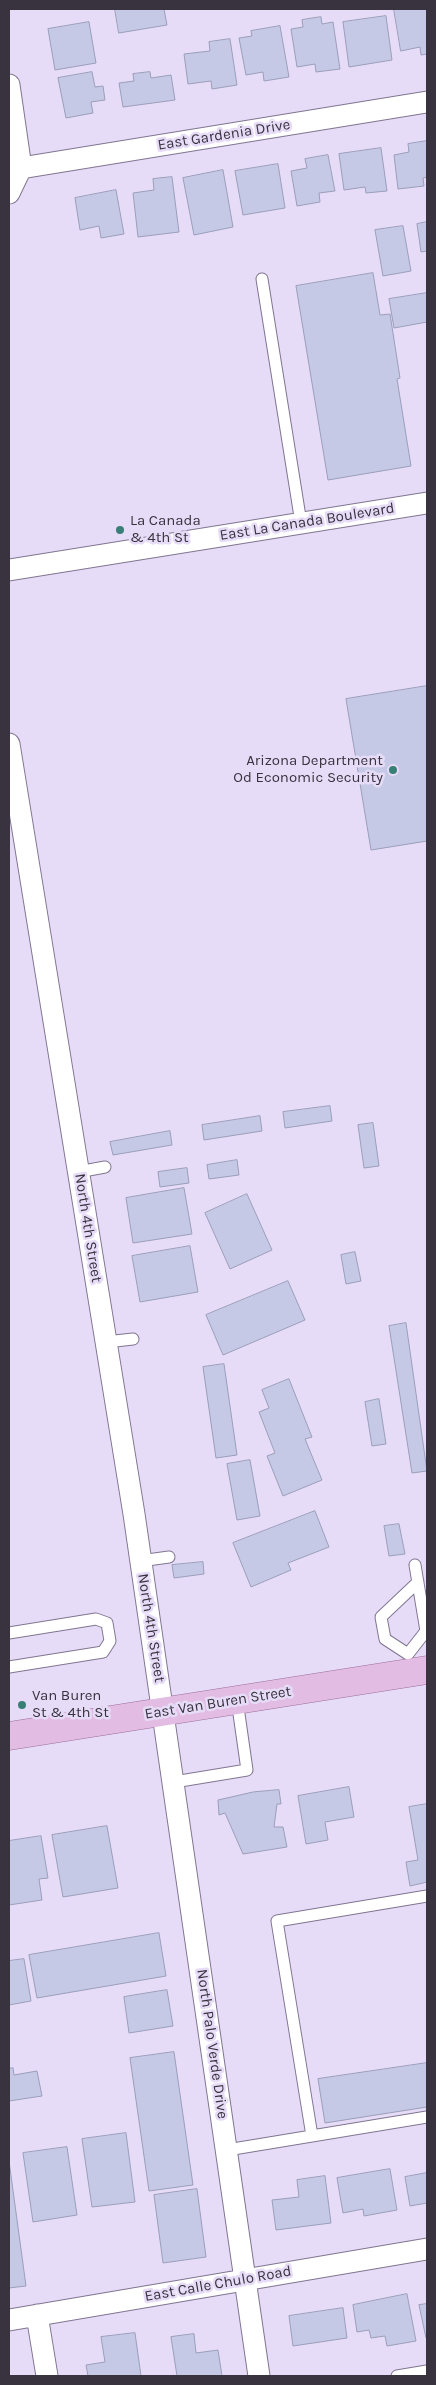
<!DOCTYPE html>
<html>
<head>
<meta charset="utf-8">
<style>
	body { margin:0 }
	#map { position:relative; width:436px; height:2385px; overflow:hidden; background:#e7dcf8; font-family:Karla,sans-serif }
	canvas { display:block }
	.frame { position:absolute; inset:0; border:10px solid #38333e; pointer-events:none }
</style>
</head>
<body>
<div id="map">
<canvas width="436" height="2385"></canvas>
<div class="frame"></div>
</div>
<script>
const ctx = document.querySelector('canvas').getContext('2d');
ctx.lineJoin = 'round';
function paint(path, color) { ctx.fillStyle = color; ctx.fill(path, 'evenodd'); }
function strokePath(path, color, width, dash) { ctx.strokeStyle = color; ctx.lineWidth = width; ctx.lineCap = dash ? 'butt' : 'round'; ctx.setLineDash(dash || []); ctx.stroke(path); }
function label(font, color, halo, rows, align = 'center') {
  ctx.font = font + ' Karla,sans-serif'; ctx.lineWidth = 5; ctx.setLineDash([]); ctx.textBaseline = 'middle'; ctx.strokeStyle = halo; ctx.fillStyle = color; for (const [text, x, y, turn = 0] of rows) {
    ctx.save(); ctx.translate(x, y); ctx.rotate((+turn || 0) * Math.PI / 180); ctx.textAlign = isNaN(turn) ? turn : align; if (halo) ctx.strokeText(text, 0, 0); ctx.fillText(text, 0, 0); ctx.restore();
  }
}
const building = new Path2D(`
	M115 9H164L167 25 119 33Z
	M394 9H427V54L421 55 420 47 401 51Z
	M386 16 392 60 349 67 343 22Z
	M321 17 322 24 333 22 340 69 316 72 315 64 297 67 291 29 303 27 302 20Z
	M89 22 96 63 55 70 48 29Z
	M280 26 289 77 264 81 263 72 246 75 239 38 252 36 251 31Z
	M230 39 237 85 212 89 211 81 188 84 184 54 210 51 209 42Z
	M92 72 95 87 103 86 105 100 91 102 93 113 66 118 58 78Z
	M150 72 151 78 171 75 175 100 123 107 119 83 134 81 133 74Z
	M427 141V177L423 178 424 186 398 189 394 155 409 152 408 144Z
	M381 148 387 191 366 193 365 187 344 190 339 154Z
	M328 155 335 191 319 193 320 202 297 206 291 171 307 168 305 159Z
	M278 164 285 208 243 215 235 171Z
	M223 170 233 227 194 235 183 178Z
	M172 177 179 232 138 237 133 193 154 190 153 179Z
	M116 190 124 234 101 238 99 226 80 230 75 198Z
	M427 222V251L421 252 417 224Z
	M403 226 411 271 383 276 375 230Z
	M373 273 380 315 390 314 400 378 397 379 411 466 328 480 296 286Z
	M427 293V322L394 328 389 299Z
	M427 686V841L371 850 346 699Z
	M330 1106 332 1121 285 1128 283 1112Z
	M260 1116 262 1131 204 1140 202 1125Z
	M373 1123 379 1166 364 1168 358 1125Z
	M170 1131 172 1145 113 1155 110 1142Z
	M237 1160 239 1175 209 1179 207 1165Z
	M187 1168 189 1183 160 1187 158 1172Z
	M184 1188 192 1234 133 1243 126 1198Z
	M247 1194 272 1250 230 1269 205 1213Z
	M190 1246 198 1292 140 1302 132 1256Z
	M355 1252 361 1281 346 1284 341 1255Z
	M288 1281 305 1320 223 1355 206 1315Z
	M406 1323 427 1471 412 1473 389 1326Z
	M224 1364 237 1455 216 1458 203 1367Z
	M289 1379 312 1437 305 1439 322 1480 283 1496 267 1456 275 1453 259 1412 269 1408 262 1390Z
	M379 1399 386 1444 372 1446 365 1402Z
	M250 1460 260 1516 237 1520 227 1464Z
	M315 1511 329 1547 288 1563 291 1570 251 1587 233 1543Z
	M399 1524 405 1554 389 1556 384 1526Z
	M203 1562 204 1574 174 1578 172 1565Z
	M349 1787 354 1817 325 1822 328 1840 306 1844 298 1796Z
	M279 1790 281 1804H277L274 1827H283L287 1847 243 1854 225 1813 219 1815 218 1800 253 1792Z
	M427 1804V1882L410 1886 406 1862 418 1860 409 1807Z
	M107 1826 118 1888 63 1897 52 1835Z
	M41 1836 48 1878 39 1879 42 1900 9 1905V1841Z
	M159 1933 166 1976 37 1998 29 1955Z
	M24 1959 31 2001 9 2005V1961Z
	M167 1990 173 2026 129 2033 124 1997Z
	M174 2052 193 2185 149 2191 130 2058Z
	M427 2063V2107L325 2123 318 2079Z
	M13 2068 14 2075 37 2071 42 2096 9 2101V2069Z
	M126 2133 135 2202 92 2207 82 2139Z
	M67 2147 77 2215 33 2222 23 2153Z
	M9 2161 26 2286 9 2288Z
	M390 2169 397 2210 364 2216 363 2209 343 2213 337 2178Z
	M427 2173V2203L410 2206 405 2177Z
	M325 2176 331 2223 276 2230 272 2200 299 2197 297 2180Z
	M197 2189 206 2257 163 2263 154 2195Z
	M407 2294 416 2341 387 2346 385 2336 371 2338 369 2330 357 2332 353 2305Z
	M427 2304V2338H426L419 2305Z
	M343 2308 347 2338 293 2346 289 2316Z
	M135 2333 141 2376H88L86 2365 105 2362 101 2337Z
	M194 2334 196 2353 218 2350 222 2376H177L171 2337Z`);
paint(building, '#c5c9e5');
strokePath(building, '#9a9eb9', 1);
const lane = new Path2D(`
	M262 279 301 523
	M78 1172 105 1167
	M106 1342 133 1339
	M140 1561 169 1557
	M415 1565 426 1631 408 1654 385 1639 381 1617 418 1582
	M9 1633 96 1619 107 1623 110 1641 103 1652 9 1667
	M174 1782 247 1770 237 1700
	M312 2136 277 1921 427 1896
	M227 2150 427 2117
	M397 2376 427 2371`);
const street = new Path2D(`
	M9 85 21 168 9 193
	M21 168 427 102
	M9 570 427 503
	M9 744 134 1514 259 2376
	M37 2315 47 2376
	M9 2320 427 2249`);
const primary = new Path2D(`
	M9 1736 427 1670`);
strokePath(lane, '#80768f', 13);
strokePath(street, '#80768f', 23);
strokePath(primary, '#9a6f9c', 29);
strokePath(lane, '#fff', 11);
strokePath(street, '#fff', 21);
strokePath(primary, '#e2bce2', 28);
for (const [x, y, r, color] of [
	[120,530,5,"#397f76"],
	[393,770,5,"#397f76"],
	[22,1705,5,"#397f76"]
]) { const dot = new Path2D(); dot.arc(x, y, r, 0, 2 * Math.PI); ctx.fillStyle = color; ctx.fill(dot); strokePath(dot, '#e7dcf8', 2); }
label('15px', '#38333e', '#e7dcf8', [
	["East Gardenia Drive",224,135,-9],
	["East La Canada Boulevard",307,522,-9],
	["North 4th Street",88,1228,81],
	["North 4th Street",151,1628,81],
	["East Van Buren Street",218,1703,-9],
	["North Palo Verde Drive",212,2044,82],
	["East Calle Chulo Road",218,2284,-10]
]);
label('15px', '#38333e', '#e7dcf8', [
	["La Canada",130,521],
	["& 4th St",130,538],
	["Arizona Department",383,761,"right"],
	["Od Economic Security",383,778,"right"],
	["Van Buren",32,1696],
	["St & 4th St",32,1713]
], 'left');
</script>
</body>
</html>
